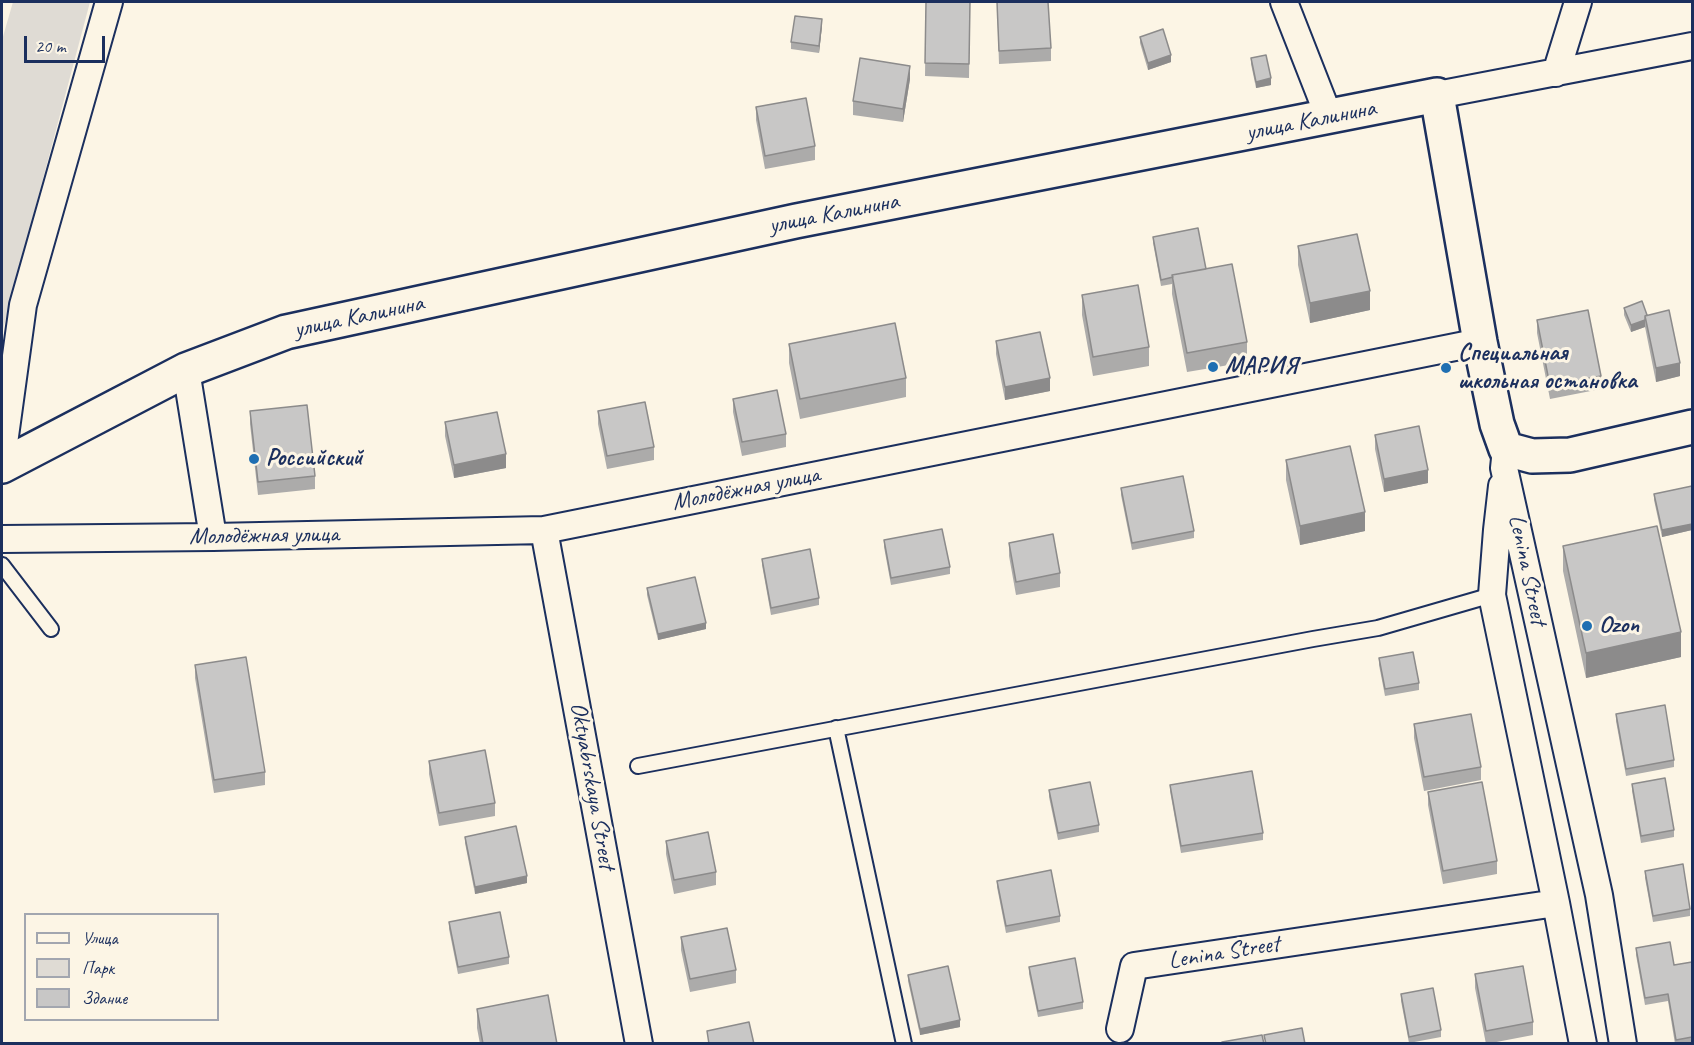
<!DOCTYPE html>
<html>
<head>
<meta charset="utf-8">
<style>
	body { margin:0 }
	#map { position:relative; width:1694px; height:1045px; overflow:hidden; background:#fcf5e5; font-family:Caveat,sans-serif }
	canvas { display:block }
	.frame { position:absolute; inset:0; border:3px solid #1b2f5e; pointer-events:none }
	.legend { position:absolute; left:24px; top:913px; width:195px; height:108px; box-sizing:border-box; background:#fcf5e5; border:2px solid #a2a6af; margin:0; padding:8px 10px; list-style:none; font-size:18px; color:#1b2f5e }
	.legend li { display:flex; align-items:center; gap:12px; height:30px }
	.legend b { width:30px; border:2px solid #a2a6af }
	.scale { position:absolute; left:24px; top:36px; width:81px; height:27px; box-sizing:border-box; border:3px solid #1b2f5e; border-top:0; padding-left:8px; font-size:18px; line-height:21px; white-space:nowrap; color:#1b2f5e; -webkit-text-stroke:4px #fcf5e5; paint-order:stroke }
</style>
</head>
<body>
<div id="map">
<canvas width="1694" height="1045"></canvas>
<div class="frame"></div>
<ul class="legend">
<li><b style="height:8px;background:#fcf5e5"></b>Улица</li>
<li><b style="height:16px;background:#dfdbd4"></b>Парк</li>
<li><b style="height:16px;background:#c8c7c6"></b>Здание</li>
</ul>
<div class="scale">20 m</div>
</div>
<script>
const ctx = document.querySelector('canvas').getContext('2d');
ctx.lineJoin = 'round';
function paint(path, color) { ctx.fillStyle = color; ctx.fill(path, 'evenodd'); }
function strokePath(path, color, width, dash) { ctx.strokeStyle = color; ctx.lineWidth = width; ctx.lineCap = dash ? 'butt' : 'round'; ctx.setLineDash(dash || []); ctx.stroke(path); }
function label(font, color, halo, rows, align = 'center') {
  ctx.font = font + ' Caveat,sans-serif'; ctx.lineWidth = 6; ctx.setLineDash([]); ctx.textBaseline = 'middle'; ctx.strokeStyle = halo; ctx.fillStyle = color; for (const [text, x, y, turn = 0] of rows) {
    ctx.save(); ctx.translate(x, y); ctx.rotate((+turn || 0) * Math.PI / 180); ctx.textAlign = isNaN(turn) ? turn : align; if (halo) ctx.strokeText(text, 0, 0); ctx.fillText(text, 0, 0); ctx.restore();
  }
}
paint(new Path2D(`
	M13 2H90L2 333V40Z`), '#dfdbd4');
const service = new Path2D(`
	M2 565 51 629
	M836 728 904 1044
	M638 766 1313 639 1378 628 1492 595`);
const minor = new Path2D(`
	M1284 2 1329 117
	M1556 73 1578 2
	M1437 95 1692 46
	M186 370 213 537
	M1506 449 1504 468 1599 895 1623 1044
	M2 458 23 305 109 2
	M1502 486 1497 530 1492 595 1556 903 1583 1044
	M544 530 639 1044
	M2 539 213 537 544 530 1480 342
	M1120 1029 1134 966 1556 903`);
const tertiary = new Path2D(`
	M2 466 186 370 286 332 796 221 1437 95 1480 342 1497 424 1506 449 1532 456 1570 455 1692 427`);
strokePath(service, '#1b2f5e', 18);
strokePath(minor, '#1b2f5e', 30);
strokePath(tertiary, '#1b2f5e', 38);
strokePath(service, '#fcf5e5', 14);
strokePath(minor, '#fcf5e5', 26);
strokePath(tertiary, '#fcf5e5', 33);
paint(new Path2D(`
	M926 2H970L969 78 925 76Z
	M997 2 1051 48V61L999 64Z
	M822 26 819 53 791 49V42Z
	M1140 37 1171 62 1148 70 1140 43Z
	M1251 58 1271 85 1256 88 1251 64Z
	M910 79 903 122 853 115V101Z
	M756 107 815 146V160L765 169 756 120Z
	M1153 237 1206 269 1247 342V362L1187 372 1172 294V284L1161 286 1153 243Z
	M1298 246 1370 310 1310 323 1298 265Z
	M1082 295 1149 347V366L1093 376 1082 315Z
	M1624 308 1647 315 1680 376 1656 382 1645 327 1631 332 1624 315Z
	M1537 320 1601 376V389L1550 399 1537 333Z
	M996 341 1050 391 1005 400 996 354Z
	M789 344 906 378V397L800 419 789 363Z
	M733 399 786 434V447L742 456 733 412Z
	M250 411 315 476V489L258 495 250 424Z
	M598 411 654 447V460L607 469 598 424Z
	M445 422 506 468 454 478 445 436Z
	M1375 435 1428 483 1384 492 1375 449Z
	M1286 460 1365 531 1300 545 1286 480Z
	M1692 486V530L1662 537 1654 500V494Z
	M1121 488 1194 531V538L1132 550 1121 495Z
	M884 540 950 567V574L891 585 884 547Z
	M1009 543 1060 573V587L1016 595 1009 556Z
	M1563 546 1681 657 1586 678 1563 571Z
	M762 559 819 598V605L771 615 762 565Z
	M647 588 706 629 658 640 647 595Z
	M1379 658 1419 683V690L1385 696 1379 665Z
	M195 665 265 772V785L214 793 195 678Z
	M1616 714 1674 760V767L1626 776 1616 721Z
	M1414 724 1481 767V780L1424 791 1414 738Z
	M429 761 495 803V816L439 826 429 774Z
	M1632 784 1674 830V837L1641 843 1632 791Z
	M1170 785 1263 833V840L1181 853 1170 791Z
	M1049 790 1099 825V832L1058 840 1049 797Z
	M1428 792 1497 861V874L1443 884 1428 805Z
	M465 837 527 883 475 894 465 843Z
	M666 841 716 872V885L674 894 666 854Z
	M1645 871 1690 909V916L1653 922 1645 878Z
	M997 881 1060 916V922L1006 933 997 887Z
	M449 922 509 957V964L458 974 449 929Z
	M681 937 736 970V983L690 992 681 950Z
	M1636 948 1674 965 1692 962V1044H1675L1668 1001 1645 1005 1636 955Z
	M1029 967 1083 1002V1009L1038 1017 1029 974Z
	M1475 974 1533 1022V1035L1486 1044 1475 988Z
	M908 975 960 1027 920 1035 908 981Z
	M1401 994 1441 1030V1037L1409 1043 1401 1001Z
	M477 1009 557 1044H480L477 1028Z`), '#acabaa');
paint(new Path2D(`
	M822 19V26L819 53V46Z
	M1171 55V62L1148 70V63Z
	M910 66V79L903 122V109Z
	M1271 78V85L1256 88V82Z
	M1370 291V310L1310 323V303Z
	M1645 320V327L1631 332V325Z
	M1680 363V376L1656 382V368Z
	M1050 378V391L1005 400V387Z
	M506 454V468L454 478V465Z
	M1428 470V483L1384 492V479Z
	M1365 512V531L1300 545V526Z
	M1692 524V530L1662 537V530Z
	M706 623V629L658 640V634Z
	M1681 632V657L1586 678V653Z
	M527 876V883L475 894V887Z
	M960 1020V1027L920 1035V1029Z`), '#8c8b8b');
const building = new Path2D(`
	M926 2H970L969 64 925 63Z
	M997 2H1048L1051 48 999 51Z
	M795 16 822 19 819 46 791 42Z
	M1163 29 1171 55 1148 63 1140 37Z
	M1266 55 1271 78 1256 82 1251 58Z
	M860 58 910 66 903 109 853 101Z
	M806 98 815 146 765 156 756 107Z
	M1198 228 1206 269 1172 275 1173 277 1161 280 1153 237Z
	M1357 234 1370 291 1310 303 1298 246Z
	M1232 264 1247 342 1187 353 1172 275Z
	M1138 285 1149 347 1093 357 1082 295Z
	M1642 301 1647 315 1645 316V320L1631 325 1624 308Z
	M1588 310 1601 376 1550 386 1537 320Z
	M1669 310 1680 363 1656 368 1645 316Z
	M895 323 906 378 800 399 789 344Z
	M1040 332 1050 378 1005 387 996 341Z
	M777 390 786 434 742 442 733 399Z
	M645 402 654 447 607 456 598 411Z
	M307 405 315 476 258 482 250 411Z
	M497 412 506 454 454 465 445 422Z
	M1419 426 1428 470 1384 479 1375 435Z
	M1350 446 1365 512 1300 526 1286 460Z
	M1183 476 1194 531 1132 543 1121 488Z
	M1692 486V524L1662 530 1654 494Z
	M1657 526 1681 632 1586 653 1563 546Z
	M942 529 950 567 891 578 884 540Z
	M1053 534 1060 573 1016 582 1009 543Z
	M810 549 819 598 771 608 762 559Z
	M695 577 706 623 658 634 647 588Z
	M1413 652 1419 683 1385 689 1379 658Z
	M246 657 265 772 214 780 195 665Z
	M1665 705 1674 760 1626 769 1616 714Z
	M1471 714 1481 767 1424 777 1414 724Z
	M485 750 495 803 439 813 429 761Z
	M1252 771 1263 833 1181 846 1170 785Z
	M1665 778 1674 830 1641 836 1632 784Z
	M1090 782 1099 825 1058 833 1049 790Z
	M1482 782 1497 861 1443 871 1428 792Z
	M516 826 527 876 475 887 465 837Z
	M708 832 716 872 674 880 666 841Z
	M1683 864 1690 909 1653 916 1645 871Z
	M1051 870 1060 916 1006 926 997 881Z
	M500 912 509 957 458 967 449 922Z
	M727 928 736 970 690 979 681 937Z
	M1670 942 1674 965 1692 962V1037L1676 1040 1668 994 1645 998 1636 948Z
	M1075 958 1083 1002 1038 1011 1029 967Z
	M948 966 960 1020 920 1029 908 975Z
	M1523 966 1533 1022 1486 1031 1475 974Z
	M1433 988 1441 1030 1409 1037 1401 994Z
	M548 995 557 1044H483L477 1009Z
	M749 1022 754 1044H709L707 1031Z
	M1302 1028 1305 1044H1266L1264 1035Z
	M1262 1035 1264 1044H1223L1222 1042Z`);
paint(building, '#c8c7c6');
strokePath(building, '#8c8b8b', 1.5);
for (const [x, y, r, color] of [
	[1213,367,6,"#1f6fb2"],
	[1446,368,6,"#1f6fb2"],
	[254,459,6,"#1f6fb2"],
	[1587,626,6,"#1f6fb2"]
]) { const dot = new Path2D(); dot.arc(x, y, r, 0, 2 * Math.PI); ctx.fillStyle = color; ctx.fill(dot); strokePath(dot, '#fcf5e5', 2); }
label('24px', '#1b2f5e', '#fcf5e5', [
	["улица Калинина",1311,121,-11],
	["улица Калинина",834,214,-11],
	["улица Калинина",359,317,-12],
	["Молодёжная улица",746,489,-11],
	["Молодёжная улица",264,536,-1],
	["Lenina Street",1527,570,78],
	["Oktyabrskaya Street",592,786,80],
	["Lenina Street",1224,953,-9]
]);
label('bold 24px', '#1b2f5e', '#fcf5e5', [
	["Специальная",1458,354],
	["школьная остановка",1458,382],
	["МАРИЯ",1225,367],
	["Российский",266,459],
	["Ozon",1599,626]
], 'left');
</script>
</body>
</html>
